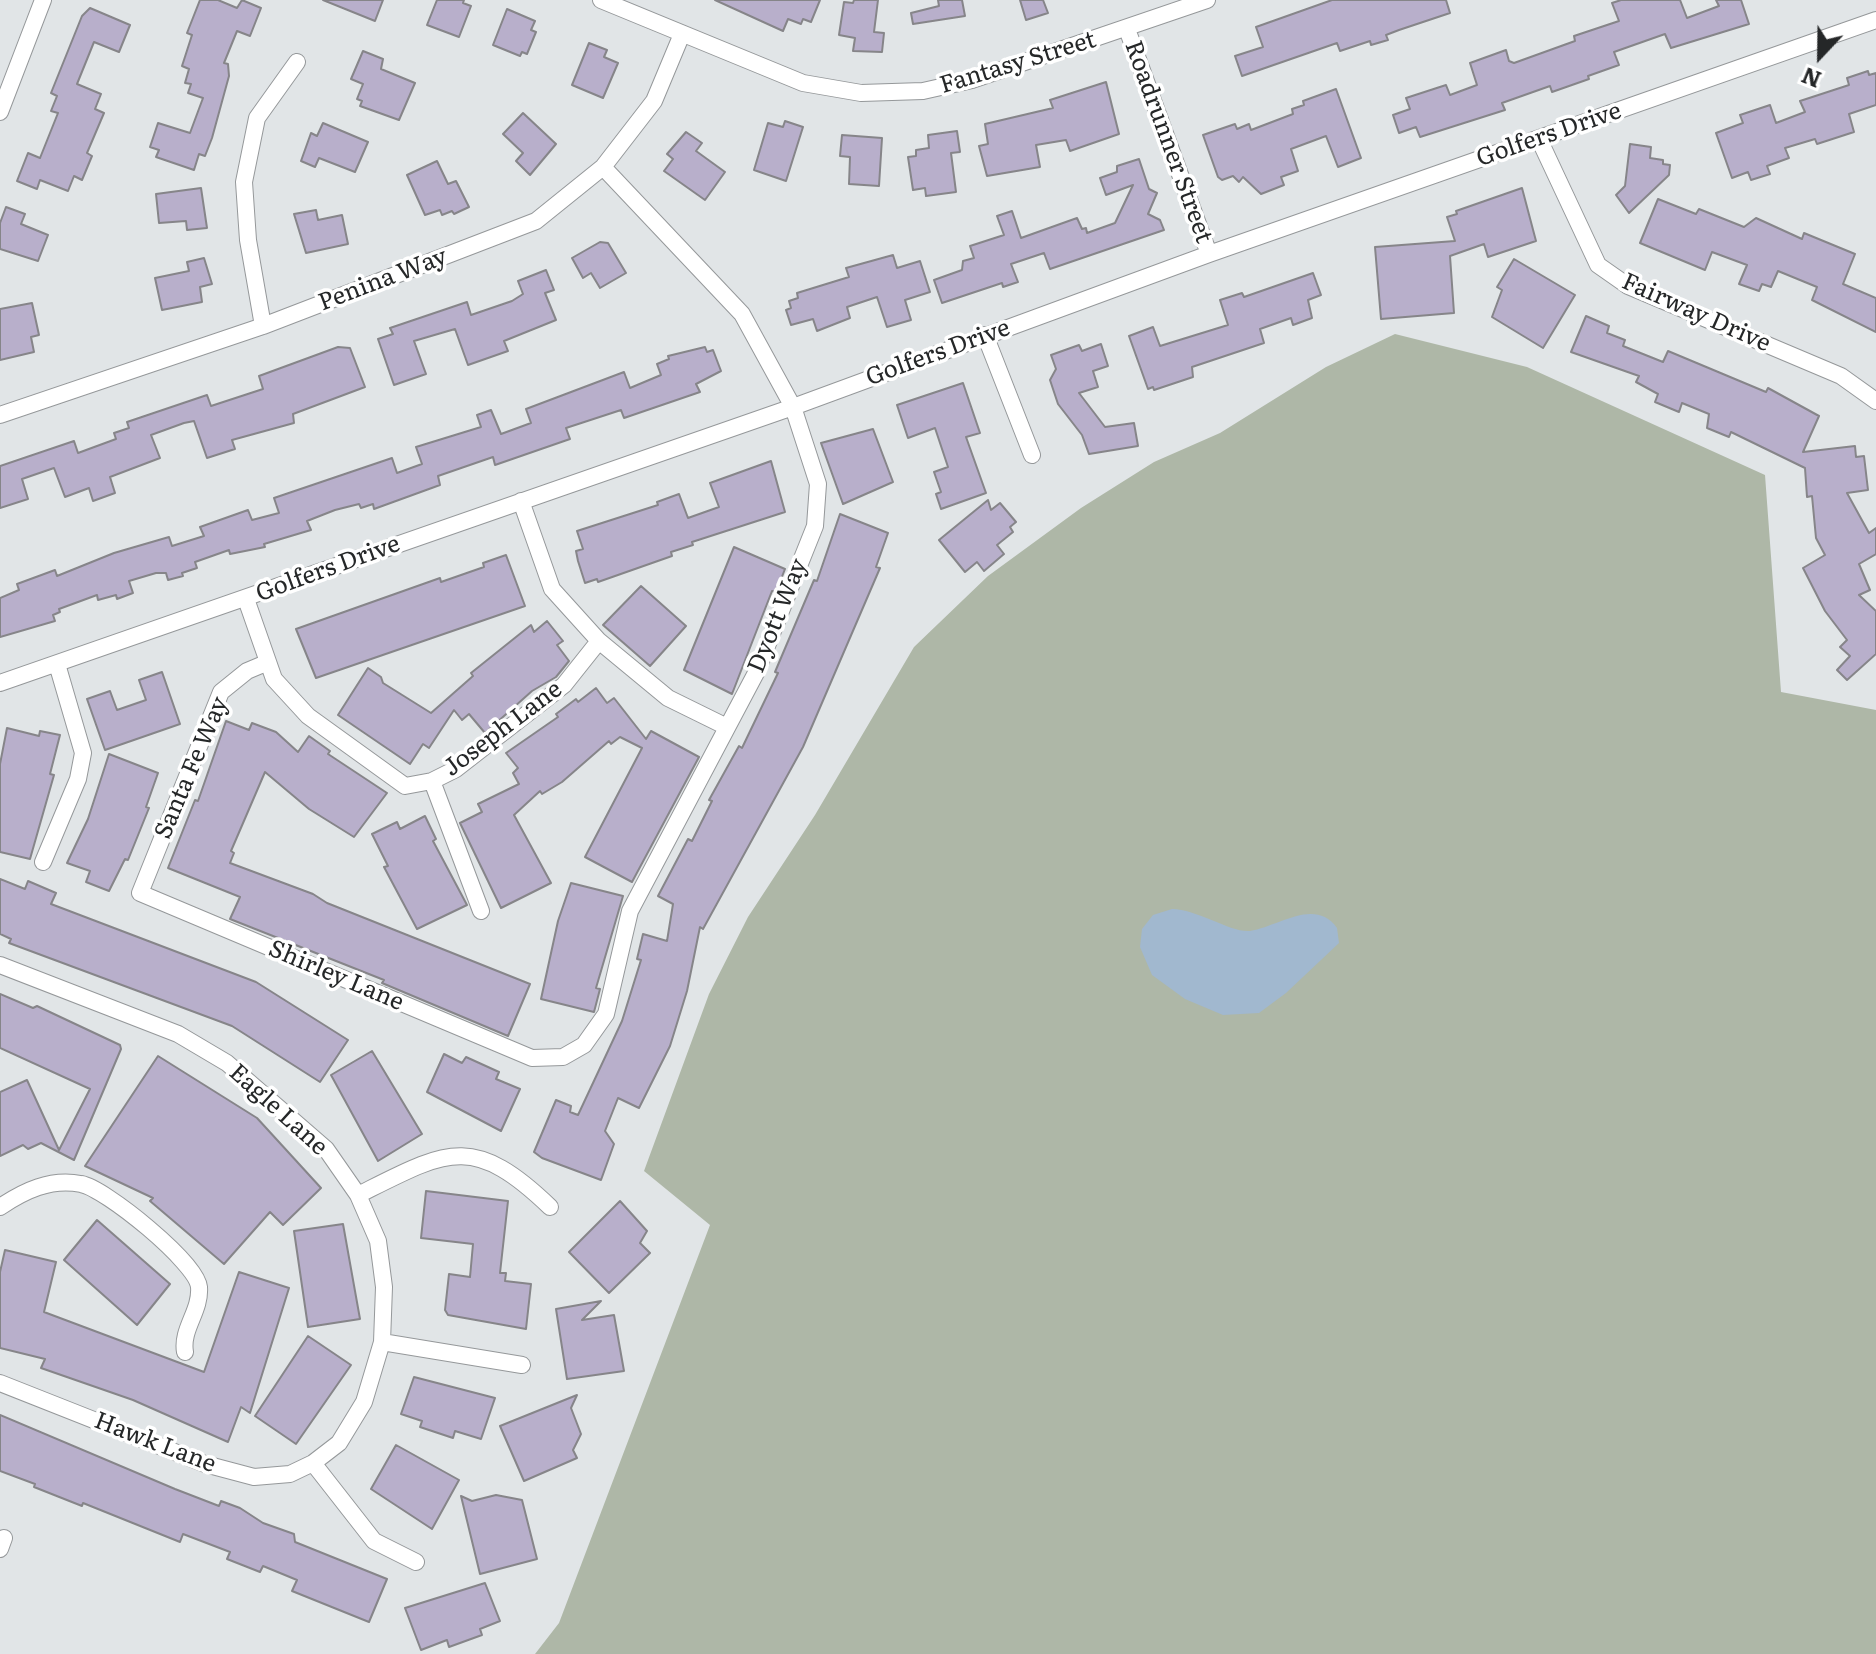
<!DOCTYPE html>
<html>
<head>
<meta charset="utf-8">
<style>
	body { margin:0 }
	#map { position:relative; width:1876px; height:1654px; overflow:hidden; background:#e1e5e7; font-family:Literata,serif }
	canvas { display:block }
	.north { position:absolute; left:1780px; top:16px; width:80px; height:80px; -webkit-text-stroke:6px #fff; paint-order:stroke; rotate:202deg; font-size:22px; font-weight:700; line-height:32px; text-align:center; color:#252728 }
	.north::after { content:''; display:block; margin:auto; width:28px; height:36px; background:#252728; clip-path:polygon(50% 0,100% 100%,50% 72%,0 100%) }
</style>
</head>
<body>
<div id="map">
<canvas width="1876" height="1654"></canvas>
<div class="north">N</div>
</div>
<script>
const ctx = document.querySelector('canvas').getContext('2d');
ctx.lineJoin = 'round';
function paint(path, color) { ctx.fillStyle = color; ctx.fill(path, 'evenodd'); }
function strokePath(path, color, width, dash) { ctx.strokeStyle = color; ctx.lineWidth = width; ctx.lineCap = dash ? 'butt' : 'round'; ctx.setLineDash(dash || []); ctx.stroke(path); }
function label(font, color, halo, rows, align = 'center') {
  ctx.font = font + ' Literata,serif'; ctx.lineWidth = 7; ctx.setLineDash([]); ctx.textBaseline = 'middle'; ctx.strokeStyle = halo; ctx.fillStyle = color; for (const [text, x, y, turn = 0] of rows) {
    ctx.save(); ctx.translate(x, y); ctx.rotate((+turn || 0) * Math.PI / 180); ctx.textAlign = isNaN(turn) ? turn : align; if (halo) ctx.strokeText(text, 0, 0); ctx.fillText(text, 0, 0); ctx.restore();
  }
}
paint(new Path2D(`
	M1395 334 1527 367 1765 475 1781 692 1876 710V1654H535L559 1623 710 1225 644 1171 709 994 748 917 815 815 914 647 988 576 1081 508 1154 462 1220 433 1326 367Z`), '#aeb7a7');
paint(new Path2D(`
	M1172 909C1197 909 1231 933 1250 931 1278 927 1315 897 1337 928L1339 943 1286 993 1259 1013 1223 1015 1185 999 1152 975 1140 947 1142 929 1153 915Z`), '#a1b8cf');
const building = new Path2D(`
	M200 0H218L237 8 242 0 261 8 250 36 237 31 224 63 228 64 229 76 212 138 205 156 199 154 194 170 156 157 159 150 150 147 158 123 190 133 203 98 188 93 191 84 185 83 189 69 182 66 192 35 187 33Z
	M323 0H383L375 21Z
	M437 0H464L463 3 471 6 459 37 427 25Z
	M715 0H820L811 22 803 19 801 24 788 19 783 31Z
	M854 0H878L874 32 884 33 882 52 853 51 855 38 839 35 844 2 853 3Z
	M938 0H962L965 16 913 24 911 13 939 6Z
	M1020 0H1043L1048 13 1026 20Z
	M1332 0H1446L1450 13 1399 30 1386 35 1388 40 1371 45 1370 41 1340 51 1337 43 1242 76 1235 56 1263 47 1256 27Z
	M1621 0H1680L1687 18 1719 6 1716 0H1741L1749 24 1671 48 1665 34 1614 52 1619 65 1588 76 1589 79 1552 92 1550 86 1502 103 1505 110 1420 137 1416 127 1399 133 1393 115 1410 109 1406 98 1446 85 1450 95 1477 85 1470 63 1506 50 1509 61 1514 63 1575 41 1574 36 1619 21 1612 3Z
	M90 8 130 25 119 52 94 42 77 84 101 94 95 109 104 113 87 153 92 156 82 180 74 176 68 191 40 180 37 189 17 181 28 153 40 158 58 113 51 111 57 96 51 93 82 16Z
	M507 9 535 21 531 30 536 32 527 54 522 52 520 56 493 45Z
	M589 43 607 50 604 57 618 63 603 98 572 85Z
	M363 51 383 59 381 69 415 83 399 120 360 106 362 101 357 99 363 84 351 79Z
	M1868 71 1869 75 1876 73V105L1849 114 1854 132 1817 144 1815 139 1785 148 1789 158 1767 166 1770 174 1751 180 1748 172 1732 178 1716 133 1743 123 1740 115 1770 105 1776 123 1805 112 1800 101 1849 85 1847 78Z
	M1106 82 1119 134 1070 151 1066 140 1036 145 1040 167 987 176 979 146 988 144 985 124 1053 108 1050 100Z
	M1336 89 1361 158 1338 167 1326 136 1291 149 1298 171 1281 177 1284 185 1261 194 1243 177 1239 182 1233 176 1222 180 1218 177 1203 135 1235 124 1237 129 1249 124 1251 130 1293 114 1292 109 1304 105 1303 101Z
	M523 113 556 144 530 175 516 161 523 153 503 134Z
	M785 121 803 127 786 181 754 170 768 123 783 127Z
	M323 123 368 142 355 172 319 158 315 167 301 161 311 133 317 136Z
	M957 131 960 152 951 153 956 192 926 196 925 188 913 190 908 157 916 156V150L929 148 928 135Z
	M686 132 702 143 696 151 725 172 705 200 664 171 673 159 667 154Z
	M842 135 882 138 879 186 849 184 850 157 840 156Z
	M1630 144 1651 147 1650 158 1663 160V164L1670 165 1669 175 1629 213 1616 195 1625 186Z
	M1139 159 1149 189 1157 193 1148 214 1160 220 1164 230 1050 269 1044 253 1011 264 1018 282 1003 287 1002 283 942 303 934 280 962 270 963 261 974 258 970 246 1004 235 997 216 1012 211 1021 238 1077 218 1082 229 1086 228 1087 233 1115 223 1133 185 1106 195 1100 178 1117 172V166Z
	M437 161 448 184 456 181 469 207 454 214 452 211 442 215 440 210 425 215 407 175Z
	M201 188 207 228 187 230 186 221 159 223 156 194Z
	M1522 188 1536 241 1488 257 1484 244 1450 256 1454 313 1381 319 1375 247 1455 241 1447 217 1457 214 1456 211Z
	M1658 199 1696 214 1699 209 1744 227 1756 218 1802 239 1804 233 1855 254 1843 284 1876 298V332L1812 300 1817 287 1778 271 1771 287 1762 284 1759 291 1739 284 1747 265 1712 252 1705 270 1640 243Z
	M6 207 25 214 21 224 48 235 38 261 0 249V223Z
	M316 210 318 220 342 215 348 244 306 253 294 214Z
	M600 242 608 243 626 273 600 288 591 273 583 278 572 258Z
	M893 255 897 268 920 261 930 292 905 300 911 320 887 327 877 297 847 307 850 318 817 331 813 319 791 325 786 310 791 308 789 301 798 298 797 293 849 277 846 268Z
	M204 258 212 284 200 287 202 302 162 310 155 278 189 271 187 262Z
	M1514 259 1575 295 1543 348 1492 317 1502 290 1497 287Z
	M546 270 554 290 545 293 556 320 504 341 508 351 468 365 455 329 414 341 426 374 394 385 378 339 393 334 390 328 467 302 471 315 512 301 523 294 518 281Z
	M1313 273 1321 295 1308 300 1312 318 1293 325 1291 318 1260 329 1264 343 1192 367 1193 377 1154 390 1153 387 1148 389 1129 336 1153 327 1160 346 1228 325 1220 300 1242 293 1244 297Z
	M32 303 39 335 31 337 34 352 0 360V309Z
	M1586 316 1609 326 1607 333 1625 340 1623 346 1663 362 1668 351 1766 392 1768 388 1819 416 1803 452 1855 446 1856 457 1864 456 1868 490 1847 493 1869 533 1876 528V554L1859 564 1870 590 1859 595 1876 611V654L1847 680 1837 670 1850 656 1840 647 1847 640 1825 611 1803 568 1825 555 1816 538 1812 496 1807 497 1805 468 1731 432 1729 437 1707 428 1709 414 1682 403 1679 412 1655 402 1658 394 1636 382 1639 376 1571 352Z
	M1101 344 1108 366 1093 371 1098 387 1079 393 1105 427 1134 423 1138 446 1089 454 1082 435 1058 404 1050 380 1056 369 1051 355 1079 345 1082 351Z
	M338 347 350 348 365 387 293 414 294 423 232 440 235 449 207 458 194 421 184 423 151 435 160 458 110 477 115 493 93 501 89 488 65 497 54 468 22 479 28 499 0 508V466L74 441 78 453 116 439 114 433 129 428 127 422 207 395 211 406 263 389 259 376Z
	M705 347 707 352 713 350 721 371 696 384 700 392 624 418 621 410 566 428 570 439 495 465 493 457 438 476 440 485 374 509 373 504 361 508 359 504 335 510 307 521 311 530 264 544 265 547 230 554 229 550 195 562 197 568 182 573 183 576 168 580 166 573H156L129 581 133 593 117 599 116 595 98 600 97 595 59 609 60 612 53 615 55 621 0 637V598L19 590 17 584 55 570 57 576 114 553 169 537 172 546 204 536 200 527 248 510 252 520 279 513 274 498 392 458 397 473 422 464 416 447 481 427 477 415 491 410 501 434 531 423 526 409 624 372 630 388 661 375 657 364 669 359 668 356Z
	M963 383 980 433 966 437 986 493 941 509 936 494 941 492 934 472 948 467 935 428 908 438 897 405Z
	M873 429 893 482 843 504 821 443Z
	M771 461 785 512 692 542 693 545 671 552 672 556 598 582 597 579 585 583 578 561 576 551 583 549 577 531 658 505 657 502 679 494 688 518 719 507 710 483Z
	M988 500 991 510 1000 503 1016 522 1010 527 1013 532 997 545 1004 554 984 571 977 562 965 572 939 540Z
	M840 514 888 533 876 567 880 568 803 747 703 929 700 927 687 991 670 1046 639 1108 618 1098 605 1131 614 1144 601 1180 542 1158 534 1152 556 1100 571 1106 570 1112 578 1115 622 1021 641 960 637 959 643 934 667 941 673 904 658 896 688 839 692 841 712 801 709 800 739 746 742 748 778 673 775 672 814 580 817 581Z
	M734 547 785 569 776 592 772 591 732 694 684 670Z
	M506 555 525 606 316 678 296 629 440 578 441 582 484 567 483 563Z
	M641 586 686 626 650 666 603 625Z
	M547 621 563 641 557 645 569 661 556 677 532 691 485 733 469 714 462 720 454 710 429 748 423 744 410 764 338 715 368 668 381 677 383 683 431 713 473 676 471 673 531 625 534 632Z
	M162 672 180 724 105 750 87 699 110 691 117 710 146 700 139 680Z
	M596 688 607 703 614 698 646 739 651 731 699 757 632 882 585 857 642 748 620 737 611 744 609 741 562 782 542 794 540 791 514 815 551 883 501 908 460 823 482 812 478 804 519 784 513 773 518 768 506 753 558 717 556 714 576 699 578 702Z
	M226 721 249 730 252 723 276 732 298 752 309 736 330 751 328 754 387 793 354 837 309 809 265 772 231 851 234 853 230 863 313 894 327 903 530 984 508 1036 382 983 384 980 230 919 240 897 168 868 195 800 198 801Z
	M7 728 39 736 40 731 60 735 50 774 54 775 30 859 0 852V764Z
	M109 754 158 773 146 807 149 808 128 860 125 859 109 891 86 882 90 871 67 863 88 819Z
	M425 816 436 839 433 841 467 905 417 929 384 867 388 866 372 834 397 822 400 829Z
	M0 879 25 889 28 881 56 893 51 904 256 982 348 1040 320 1082 232 1026 9 943 11 939 0 934Z
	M571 883 623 896 596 988 600 989 594 1012 541 999 558 921Z
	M0 994 33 1008 37 1006 120 1045 121 1049 74 1160 41 1143 28 1149 23 1145 0 1156V1092L27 1080 59 1150 90 1089 0 1048Z
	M372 1051 422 1134 378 1161 331 1075Z
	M444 1054 462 1063 466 1057 499 1072 496 1079 520 1089 501 1131 427 1092Z
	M158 1056 257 1118 321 1188 283 1225 270 1212 224 1264 150 1201 153 1198 85 1166Z
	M426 1191 508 1201 500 1273H506L505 1281 531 1284 526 1329 448 1315 445 1310 449 1274 470 1277 473 1244 421 1238Z
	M620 1201 647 1231 640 1243 650 1253 609 1293 569 1252Z
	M97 1220 170 1284 137 1325 64 1260Z
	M343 1224 360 1319 308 1327 294 1231Z
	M5 1250 56 1262 44 1312 204 1372 239 1272 289 1288 250 1413 241 1407 228 1442 133 1400 41 1368 45 1359 0 1348V1272Z
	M601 1301 582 1320 614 1315 624 1371 567 1379 556 1309Z
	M308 1336 351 1365 296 1444 255 1416Z
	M414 1377 495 1398 481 1439 455 1431 453 1438 420 1427 422 1421 401 1414Z
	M577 1395 571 1408 581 1434 573 1450 577 1458 524 1481 500 1426Z
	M0 1415 175 1489 219 1506 221 1501 240 1508 263 1523 294 1534 295 1542 387 1579 369 1622 292 1591 297 1580 263 1566 260 1572 227 1559 230 1552 183 1534 180 1542 83 1503 82 1506 34 1487 35 1484 0 1471Z
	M396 1445 459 1480 432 1529 371 1489Z
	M496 1495 522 1500 537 1559 480 1574 461 1496 472 1501Z
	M485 1583 500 1621 480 1629 482 1635 449 1647 447 1640 421 1650 405 1608Z`);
paint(building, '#b8afcb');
strokePath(building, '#868589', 2);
const street = new Path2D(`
	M601 0 803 83 861 93 923 91 972 80 1207 0
	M1127 29 1209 254
	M0 112 43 0
	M1539 139 1598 265 1628 286 1841 376 1876 401
	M263 326 248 240 244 182 257 118 297 62
	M985 335 1032 455
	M0 415 263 326 536 221 603 167 654 101 682 34
	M521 501 552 589 599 641 668 698 727 727
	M246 599 274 679 308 716 405 786 432 781 456 769 564 685 599 641
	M266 663 247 671 221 692 140 893 532 1058 563 1057 584 1045 606 1014 630 911 757 671 815 526 818 484 793 407 742 314 603 167
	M0 683 793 407 1209 254 1876 20
	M432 781 481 911
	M43 862 78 779 83 753 57 664
	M0 965 178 1034 227 1063 326 1149 358 1195 378 1241 384 1287 382 1342 364 1402 339 1443 313 1463 290 1474 254 1477 205 1464 0 1383
	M358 1195C446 1151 472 1132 550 1207
	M0 1207C24 1191 50 1178 81 1184 105 1188 197 1263 199 1287 201 1311 181 1329 185 1352
	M382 1342 522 1365
	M313 1463 374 1541 416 1562
	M0 1549 4 1538`);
strokePath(street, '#95989a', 18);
strokePath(street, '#fff', 16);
label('24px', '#252728', '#fff', [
	["Fantasy Street",1018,63,-17],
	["Golfers Drive",1549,135,-19],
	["Roadrunner Street",1168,142,70],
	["Penina Way",383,280,-21],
	["Fairway Drive",1696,313,24],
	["Golfers Drive",938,353,-20],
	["Golfers Drive",328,569,-20],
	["Dyott Way",778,616,-68],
	["Joseph Lane",503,729,-37],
	["Santa Fe Way",192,768,-67],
	["Shirley Lane",336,976,23],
	["Eagle Lane",278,1110,42],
	["Hawk Lane",155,1443,21]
]);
</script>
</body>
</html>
